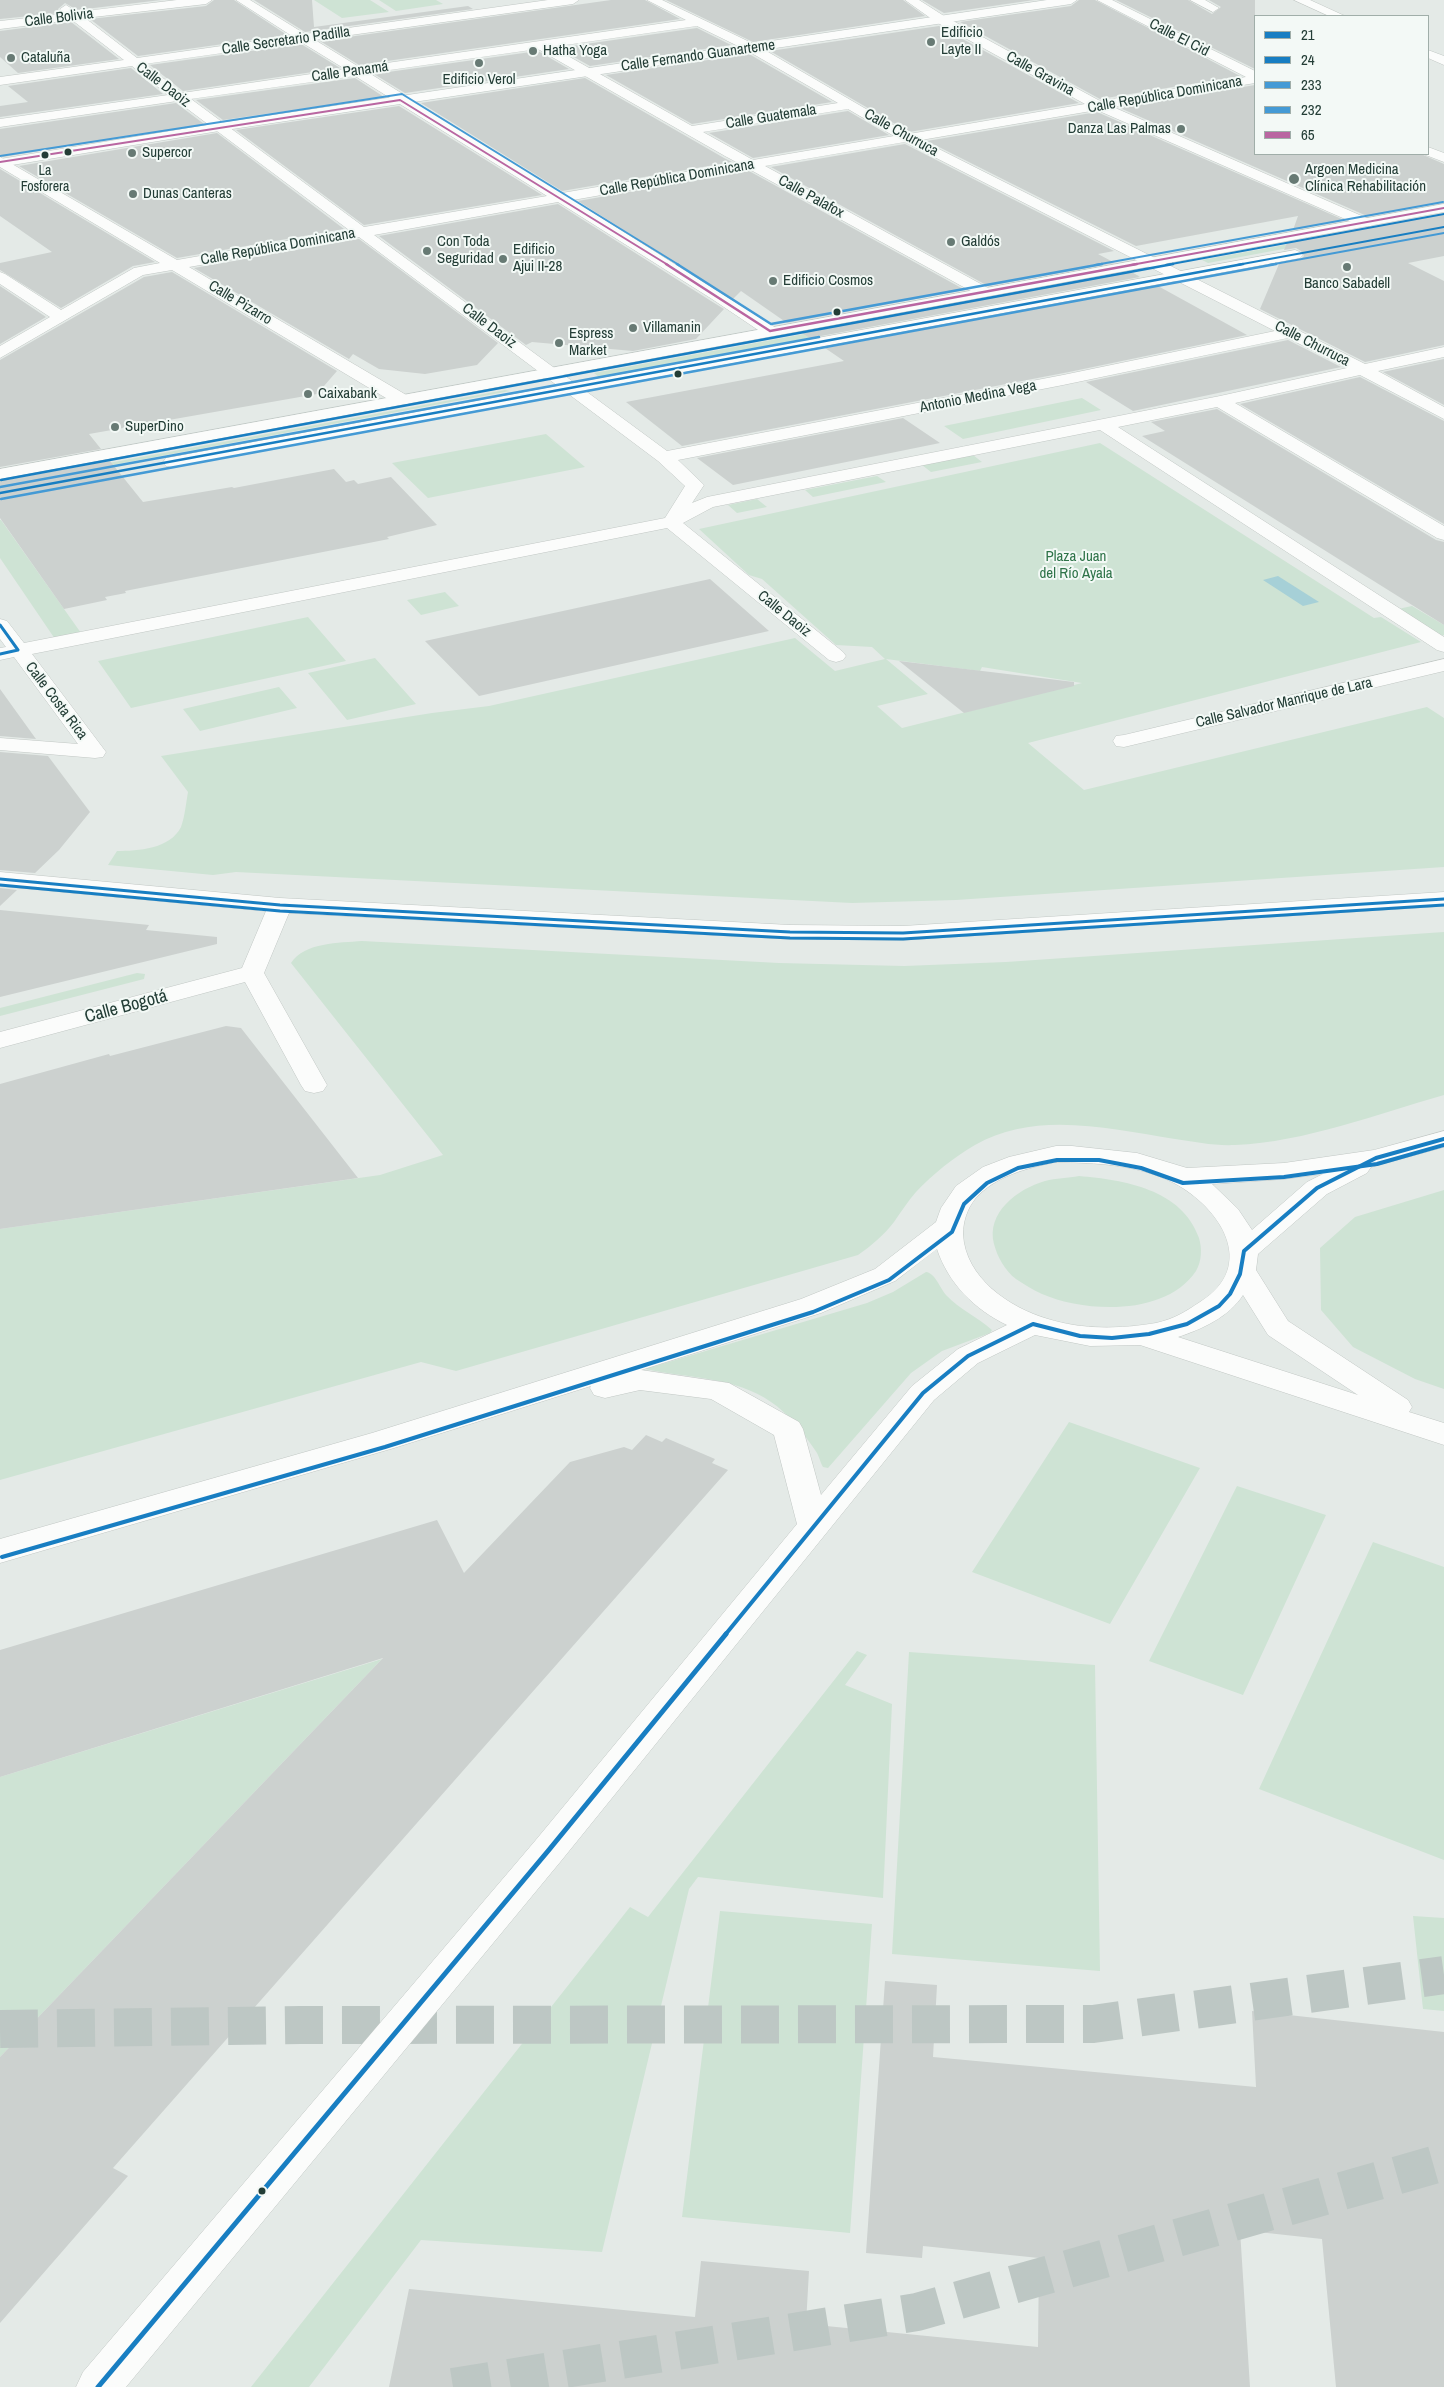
<!DOCTYPE html>
<html>
<head>
<meta charset="utf-8">
<style>
	body { margin:0 }
	#map { position:relative; width:1444px; height:2387px; overflow:hidden; background:#e4eae7; font-family:"Archivo Narrow",sans-serif }
	canvas { display:block }
	.legend { position:absolute; left:1254px; top:15px; width:175px; height:140px; box-sizing:border-box; background:#f3f9f6; border:1px solid #a0aea9; margin:0; padding:6px 9px; list-style:none; font-size:15px; color:#233d36 }
	.legend li { display:flex; align-items:center; gap:10px; height:25px }
	.legend b { width:25px; border:1px solid #a0aea9 }
</style>
</head>
<body>
<div id="map">
<canvas width="1444" height="2387"></canvas>
<ul class="legend">
<li><b style="height:6px;background:#187ec2"></b>21</li>
<li><b style="height:6px;background:#187ec2"></b>24</li>
<li><b style="height:6px;background:#449ad5"></b>233</li>
<li><b style="height:6px;background:#449ad5"></b>232</li>
<li><b style="height:6px;background:#b966a1"></b>65</li>
</ul>
</div>
<script>
const ctx = document.querySelector('canvas').getContext('2d');
ctx.lineJoin = 'round';
function paint(path, color) { ctx.fillStyle = color; ctx.fill(path, 'evenodd'); }
function strokePath(path, color, width, dash) { ctx.strokeStyle = color; ctx.lineWidth = width; ctx.lineCap = dash ? 'butt' : 'round'; ctx.setLineDash(dash || []); ctx.stroke(path); }
function label(font, color, halo, rows, align = 'center') {
  ctx.font = font + ' "Archivo Narrow",sans-serif'; ctx.lineWidth = 4; ctx.setLineDash([]); ctx.textBaseline = 'middle'; ctx.strokeStyle = halo; ctx.fillStyle = color; for (const [text, x, y, turn = 0] of rows) {
    ctx.save(); ctx.translate(x, y); ctx.rotate((+turn || 0) * Math.PI / 180); ctx.textAlign = isNaN(turn) ? turn : align; if (halo) ctx.strokeText(text, 0, 0); ctx.fillText(text, 0, 0); ctx.restore();
  }
}
paint(new Path2D(`
	M314 0H370L389 12 342 18Z
	M379 0H436L443 4 396 11Z
	M1444 216V219L1208 263 1202 260Z
	M1133 273 1139 276 599 377 594 373Z
	M505 390 510 391 0 486V483Z
	M1082 398 1101 410 963 439 944 426Z
	M546 434 585 467 428 498 392 463Z
	M1100 443 1374 618 1381 617 1421 642 1028 743 1084 790 1427 707 1444 718V867L956 900 852 903 236 872 213 875 108 865 117 851C138 851 170 849 181 827 185 816 186 803 188 792L161 756 432 713 489 706 795 638 835 671 885 659 872 647 836 645 762 579 749 575 699 529ZM886 659 980 671 982 667 1082 683 902 728 877 706 928 694Z
	M973 455 982 462 931 472 922 465Z
	M877 476 886 482 813 497 805 490Z
	M757 499 767 507 737 513 728 505Z
	M0 520H1L81 633 55 639 0 558Z
	M445 592 459 606 421 615 407 600Z
	M1412 606 1444 625V635L1441 636 1398 609Z
	M308 617 346 661 131 708 98 661Z
	M375 658 416 704 347 720 308 673Z
	M279 687 297 708 200 731 183 709Z
	M1444 932V1095C1376 1114 1306 1142 1235 1145 1215 1146 1195 1142 1175 1139 1110 1129 1036 1110 975 1145 954 1157 933 1174 916 1192 908 1201 901 1212 894 1222 884 1235 871 1246 858 1255L456 1371 421 1362 0 1480V1229L380 1175 443 1155 291 963C305 942 339 943 362 941L779 963 904 966 1006 962Z
	M137 973 145 974 144 979 0 1016V1008Z
	M1079 1176C1124 1180 1182 1189 1199 1238 1202 1248 1202 1261 1196 1271 1166 1316 1086 1313 1042 1294 1033 1290 1024 1284 1016 1279 1005 1271 997 1256 994 1244 986 1213 1017 1189 1045 1181 1056 1178 1068 1178 1079 1176Z
	M1444 1190V1389L1415 1379 1353 1347 1321 1310 1320 1248 1355 1217Z
	M926 1272C935 1273 940 1288 946 1295 960 1310 978 1317 992 1330L990 1333 942 1351 911 1373 828 1468 823 1467C820 1462 819 1455 815 1450 804 1434 788 1413 771 1402 736 1377 686 1378 645 1369L867 1303 893 1292Z
	M1069 1422 1200 1468 1110 1624 972 1572Z
	M1237 1486 1326 1515 1243 1695 1149 1661Z
	M1373 1542 1444 1567V1860L1259 1789Z
	M857 1651 867 1655 845 1685 892 1704 883 1898 698 1877 689 1889 602 2252 421 2240 309 2387H251L630 1907 648 1917Z
	M909 1652 1095 1665 1100 1971 892 1954Z
	M382 1659 0 2057V1777Z
	M720 1911 872 1924 850 2233 682 2217Z
	M1413 1916 1444 1918V2011L1423 2009Z`), '#cee3d4');
paint(new Path2D(`
	M1278 576 1319 602 1303 606 1263 580Z`), '#a6d0d7');
paint(new Path2D(`
	M0 0H161L77 10 65 3 58 9 60 13 0 19Z
	M214 0H234L287 35 138 56 90 19 206 6Z
	M254 0H312L314 27 468 6 473 9 305 32Z
	M611 0H645L680 19 359 65 320 41Z
	M666 0H903L925 16 753 42Z
	M922 0H1034L944 13Z
	M1079 0H1095L1240 76 1100 99 960 22 1071 6Z
	M1116 0H1188L1212 14 1221 7 1209 0H1255V69Z
	M71 22 119 59 18 73 0 57V31Z
	M939 26 1079 103 909 132 770 51Z
	M697 28 731 45 590 66 558 48Z
	M301 44 340 68 183 91 150 65Z
	M538 51 569 69 405 93 374 74Z
	M749 54 832 102 692 124 606 75Z
	M131 68 163 94 0 117V106L28 102 8 86Z
	M355 78 384 97 223 120 196 100Z
	M585 78 724 158 732 162 562 191 421 103Z
	M1255 85V154H1421L1444 164V202L1367 216 1120 108Z
	M176 103 204 124 3 157 0 155V129Z
	M399 106 542 195 364 225 236 130Z
	M848 111 889 135 753 158 709 133Z
	M1097 112 1344 220 1293 230 1298 216 1136 246 927 141Z
	M217 133 344 229 177 258 19 166Z
	M905 144 1114 251 1098 254 1115 263 988 286 771 167Z
	M0 169 155 262 133 266 61 308 0 270V263L52 252 0 216Z
	M749 171 965 290 787 323 741 291 733 299 578 201Z
	M558 204 711 301 724 309 696 339 633 351 532 342 526 345 379 236Z
	M1444 214V256L1408 263 1444 281V345L1365 362 1260 309 1279 264 1300 260 1304 256 1301 251 1296 248 1284 250 1287 243Z
	M359 239 498 343 477 365 425 374 379 369 353 354 349 359 194 268Z
	M172 272 337 371 317 394 89 434 101 449 0 467V360L144 277Z
	M1131 272 1140 277 810 338 802 333Z
	M0 286 46 317 0 344Z
	M1158 286 1247 335 1069 372 682 446 626 402 844 361 825 348Z
	M1288 340 1341 367 1133 411 1086 382Z
	M1444 359V405L1383 372Z
	M1360 377 1444 421V524L1240 404Z
	M1217 409 1436 540 1444 542V625L1142 436 1165 431 1151 422Z
	M903 418 940 443 733 485 697 458Z
	M110 461 143 502 232 487 234 488 334 469 346 482 354 480 358 484 391 477 437 525 387 537 389 539 125 591 126 593 105 597 107 600 64 609 0 518V481Z
	M710 579 769 631 479 696 425 641Z
	M899 661 1074 682V686L964 713Z
	M0 689 36 739 0 736Z
	M0 752 48 756 90 812 59 850 35 873 0 870Z
	M0 888 17 890 0 906Z
	M0 910 149 925 146 930 217 937V944L0 997Z
	M226 1026 241 1028 358 1178 0 1229V1084L109 1054 110 1056Z
	M646 1435 662 1442 666 1438 715 1459 712 1463 728 1470 113 2168 128 2176 0 2323V2057L383 1658 0 1777V1650L437 1520 464 1573 570 1462 624 1447 632 1450Z
	M885 1981 937 1985 933 2057 1256 2087 1252 2011 1444 2032V2387H1336L1322 2239 1240 2230 1250 2387H389L409 2289 695 2317 701 2261 809 2271 806 2324 1038 2347 1039 2258 923 2246 922 2258 866 2253Z`), '#ccd1cf');
strokePath(new Path2D(`
	M0 2029 301 2025 1093 2024 1444 1975
	M453 2387 917 2312 1444 2162`), '#bdc7c4', 38, [38, 19]);
const street = new Path2D(`
	M177 0H212L206 4 85 18 137 58 292 36 236 0H250L305 34 548 0H579L573 4 315 40 359 67 686 20 647 0H662L756 45 909 134 1085 104 936 22 905 0H919L944 16 1100 101 1246 77 1097 0H1112L1255 71V83L1113 107 1371 220 1373 223 1371 226H1361L1097 110 921 140 1365 364 1444 347V357L1378 371 1444 407V419L1360 375 1235 403 1444 526V540L1437 538 1217 407 1118 427 1444 637V652L1437 650 1100 430 713 507 683 523 843 652 846 656 843 660 836 662 829 660 667 528 32 654 106 752 103 757 95 758 0 750V738L78 744 14 657 0 660V648L6 647 0 639V619L7 621 24 643 665 518 685 486 658 461 359 237 189 267 408 396 411 400 408 404H396L172 270 143 275 0 358V346L50 317 0 284V272L5 274 61 310 134 268 160 263 0 167V157L177 260 349 230 177 101 0 127V119L168 95 132 66 0 85V77L124 60 72 20 0 29V21L64 14 60 9 66 5 77 12ZM697 26 748 51 838 103 692 126 552 47ZM301 42 345 69 182 93 145 64ZM538 49 725 156 738 163 562 193 369 73ZM355 76 547 196 364 227 191 99ZM848 109 894 136 753 160 703 132ZM905 142 1275 331 1063 375 667 451 374 235 558 202 712 299 764 334H776L778 331 776 328 573 200 749 169 978 295H990L992 292 990 289 765 166ZM1288 338 1347 368 1220 396 707 497 692 503 704 485 678 460 1063 385Z
	M1190 0H1205L1219 8 1213 12Z
	M1294 0H1310L1345 16H1329Z
	M1428 50 1444 56V65L1428 58Z
	M1428 147 1444 153V162L1423 154H1428Z
	M1444 659V671L1124 747 1116 746 1113 741 1116 736 1124 735Z
	M0 872 280 898 790 925 903 926 1444 892V906L903 940 790 939 289 913 264 973 327 1085 323 1091 314 1093 305 1091 301 1085 245 982 0 1048V1032L242 968 266 911 0 886Z
	M1444 1131V1147L1371 1167 1367 1173 1327 1194 1258 1254 1256 1270 1288 1321 1408 1400 1412 1407 1409 1412 1444 1423V1445L1140 1345 1090 1346 1035 1335 978 1363 934 1400 561 1861 126 2387H76L83 2372 535 1841 797 1524 774 1435 711 1399 640 1390 605 1398 594 1395 590 1388 591 1386 394 1448 0 1563V1539L372 1433 801 1299 875 1269 936 1222 941 1208 956 1186 983 1167 1009 1157 1056 1146H1072L1137 1153 1187 1168 1284 1163 1374 1150ZM1056 1162C1096 1163 1137 1164 1174 1183 1221 1208 1258 1266 1200 1302 1185 1312 1174 1319 1156 1323 1121 1329 1083 1330 1048 1319 1010 1308 965 1278 963 1234 963 1222 967 1209 975 1199 995 1176 1027 1168 1056 1162ZM1323 1174 1307 1182 1252 1230 1238 1209 1212 1184 1284 1179ZM937 1249C948 1283 975 1310 1007 1325L958 1349 912 1386 821 1495 803 1429 799 1422 729 1383 641 1370 821 1313 895 1281ZM1243 1295 1268 1335 1358 1395 1178 1337C1202 1329 1229 1317 1243 1295Z`);
const secondary = new Path2D(`
	M1047 0H1077L1071 4 219 131 0 167V159L219 123Z
	M1444 204V212L0 479V469Z
	M1295 250 1300 252 1303 255 1300 258 172 467 166 466 163 462 166 458 172 457Z`);
strokePath(street, '#c1c7c4', 1);
strokePath(secondary, '#c0c8c5', 1);
paint(street, '#fbfcfb');
paint(secondary, '#fbfcfb');
strokePath(new Path2D(`
	M1237 265 1444 227`), '#187ec2', 2);
strokePath(new Path2D(`
	M0 493 1243 264`), '#187ec2', 2.5);
strokePath(new Path2D(`
	M0 625 18 650 0 654
	M0 879 280 905 790 932 903 933 1444 899`), '#187ec2', 3);
strokePath(new Path2D(`
	M725 1635 923 1393 968 1356 1033 1324 1080 1336 1112 1338 1149 1334 1187 1324 1219 1306 1230 1294 1240 1274 1244 1251 1317 1188 1376 1158 1444 1139`), '#187ec2', 4);
strokePath(new Path2D(`
	M98 2387 548 1851 726 1634`), '#187ec2', 5);
strokePath(new Path2D(`
	M1166 265 1444 214`), '#187ec2', 2);
strokePath(new Path2D(`
	M1 480 1173 264`), '#187ec2', 2.5);
strokePath(new Path2D(`
	M0 885 280 911 790 938 903 939 1444 905`), '#187ec2', 3);
strokePath(new Path2D(`
	M2 1557 385 1447 813 1312 889 1280 952 1232 964 1204 987 1183 1018 1168 1057 1160H1099L1141 1168 1183 1183 1284 1177 1377 1164 1444 1145`), '#187ec2', 4);
strokePath(new Path2D(`
	M0 156 402 94 679 265
	M1095 265 1443 202`), '#449ad5', 2);
strokePath(new Path2D(`
	M677 264 771 324 1102 264
	M0 487 819 337`), '#449ad5', 2.5);
strokePath(new Path2D(`
	M1269 265 1444 233`), '#449ad5', 2);
strokePath(new Path2D(`
	M1 499 1276 264`), '#449ad5', 2.5);
strokePath(new Path2D(`
	M0 162 400 100 668 265
	M1131 265 1444 208`), '#b966a1', 2);
strokePath(new Path2D(`
	M666 264 770 331 1137 264`), '#b966a1', 2.5);
for (const [x, y, r, color] of [
	[931,42,5,"#677a74"],
	[533,51,5,"#677a74"],
	[11,58,5,"#677a74"],
	[479,63,5,"#677a74"],
	[1181,129,5,"#677a74"],
	[68,152,4.5,"#233d36"],
	[132,153,5,"#677a74"],
	[45,155,4.5,"#233d36"],
	[1294,179,6,"#677a74"],
	[133,194,5,"#677a74"],
	[951,242,5,"#677a74"],
	[427,251,5,"#677a74"],
	[503,259,5,"#677a74"],
	[1347,267,5,"#677a74"],
	[773,281,5,"#677a74"],
	[837,312,4.5,"#233d36"],
	[633,328,5,"#677a74"],
	[559,343,5,"#677a74"],
	[678,374,4.5,"#233d36"],
	[308,394,5,"#677a74"],
	[115,427,5,"#677a74"],
	[262,2191,4.5,"#233d36"]
]) { const dot = new Path2D(); dot.arc(x, y, r, 0, 2 * Math.PI); ctx.fillStyle = color; ctx.fill(dot); strokePath(dot, '#f3f9f6', 2); }
label('14px', '#233d36', '#f3f9f6', [
	["La",45,171],
	["Fosforera",45,187]
]);
label('15px', '#233d36', '#f3f9f6', [
	["Calle Bolivia",59,18,-7],
	["Calle El Cid",1179,38,27],
	["Calle Secretario Padilla",286,41,-8],
	["Calle Fernando Guanarteme",698,56,-8],
	["Calle Panamá",350,72,-8],
	["Calle Gravina",1040,74,29],
	["Calle Daoiz",163,85,37],
	["Calle República Dominicana",1165,95,-10],
	["Calle Guatemala",771,117,-9],
	["Calle Churruca",901,133,29],
	["Calle República Dominicana",677,178,-10],
	["Calle Palafox",811,197,29],
	["Calle República Dominicana",278,247,-10],
	["Calle Pizarro",240,303,31],
	["Calle Daoiz",489,326,37],
	["Calle Churruca",1312,344,27],
	["Antonio Medina Vega",978,397,-11],
	["Calle Daoiz",784,614,39],
	["Calle Costa Rica",56,701,53],
	["Calle Salvador Manrique de Lara",1284,703,-13]
]);
label('15px', '#233d36', '#f3f9f6', [
	["Edificio",941,33],
	["Layte II",941,50],
	["Hatha Yoga",543,51],
	["Cataluña",21,58],
	["Edificio Verol",479,80,"center"],
	["Danza Las Palmas",1171,129,"right"],
	["Supercor",142,153],
	["Argoen Medicina",1305,170],
	["Clínica Rehabilitación",1305,187],
	["Dunas Canteras",143,194],
	["Con Toda",437,242],
	["Seguridad",437,259],
	["Galdós",961,242],
	["Edificio",513,250],
	["Ajui II-28",513,267],
	["Edificio Cosmos",783,281],
	["Banco Sabadell",1347,284,"center"],
	["Villamanin",643,328],
	["Espress",569,334],
	["Market",569,351],
	["Caixabank",318,394],
	["SuperDino",125,427]
], 'left');
label('15px', '#2e7348', '#f3f9f6', [
	["Plaza Juan",1076,557],
	["del Río Ayala",1076,574]
]);
label('18px', '#233d36', '#f3f9f6', [
	["Calle Bogotá",126,1007,-15]
]);
</script>
</body>
</html>
